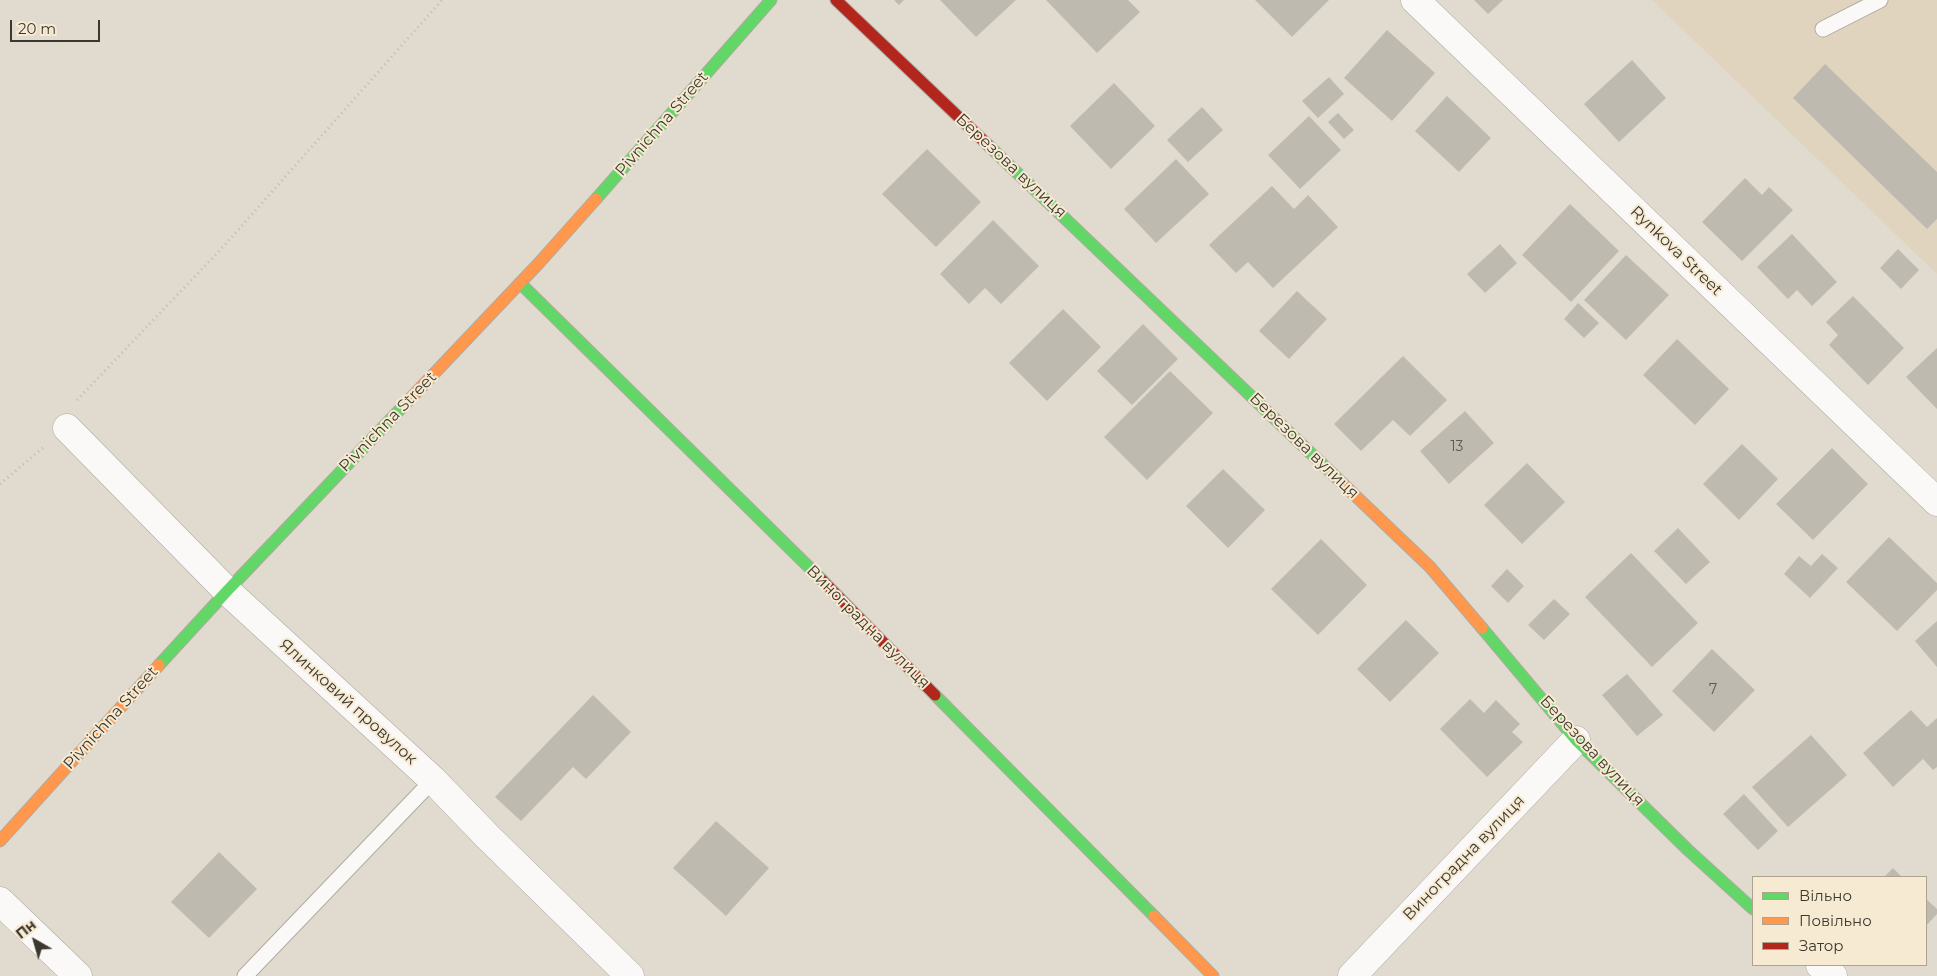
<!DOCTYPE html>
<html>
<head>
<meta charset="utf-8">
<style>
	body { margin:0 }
	#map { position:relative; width:1937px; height:976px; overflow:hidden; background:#e1dace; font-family:Montserrat,sans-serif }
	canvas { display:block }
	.legend { position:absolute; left:1752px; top:876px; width:175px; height:90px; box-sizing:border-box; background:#f7ead3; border:1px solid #ada391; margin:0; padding:6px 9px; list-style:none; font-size:15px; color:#3d382f }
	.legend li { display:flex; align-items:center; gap:10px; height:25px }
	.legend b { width:25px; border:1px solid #ada391 }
	.north { position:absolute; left:10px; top:916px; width:50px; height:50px; -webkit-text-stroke:4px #f7ead3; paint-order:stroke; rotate:322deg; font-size:14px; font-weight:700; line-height:20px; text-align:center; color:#3d382f }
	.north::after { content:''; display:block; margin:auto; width:18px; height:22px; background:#3d382f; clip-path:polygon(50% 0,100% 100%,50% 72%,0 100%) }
	.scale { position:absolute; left:10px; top:20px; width:90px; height:22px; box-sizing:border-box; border:2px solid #3d382f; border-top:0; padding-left:6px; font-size:15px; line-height:18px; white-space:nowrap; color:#3d382f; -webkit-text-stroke:4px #f7ead3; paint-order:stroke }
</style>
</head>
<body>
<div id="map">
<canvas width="1937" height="976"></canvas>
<ul class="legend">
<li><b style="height:6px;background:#63d668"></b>Вільно</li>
<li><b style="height:6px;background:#ff974d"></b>Повільно</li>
<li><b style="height:6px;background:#b3261e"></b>Затор</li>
</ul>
<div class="north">Пн</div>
<div class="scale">20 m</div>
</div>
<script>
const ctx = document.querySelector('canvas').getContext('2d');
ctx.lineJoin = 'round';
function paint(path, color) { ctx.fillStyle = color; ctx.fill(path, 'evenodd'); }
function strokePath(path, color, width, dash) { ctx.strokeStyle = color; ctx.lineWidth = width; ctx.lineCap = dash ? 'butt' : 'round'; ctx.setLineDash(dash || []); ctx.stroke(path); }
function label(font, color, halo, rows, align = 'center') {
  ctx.font = font + ' Montserrat,sans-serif'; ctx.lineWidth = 4; ctx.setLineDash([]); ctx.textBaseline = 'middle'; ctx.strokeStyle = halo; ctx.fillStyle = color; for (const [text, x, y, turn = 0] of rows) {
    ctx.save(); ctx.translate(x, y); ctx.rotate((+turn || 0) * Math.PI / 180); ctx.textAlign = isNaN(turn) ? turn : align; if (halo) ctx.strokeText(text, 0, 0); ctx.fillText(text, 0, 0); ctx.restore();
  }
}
paint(new Path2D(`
	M1652 0H1937V274Z`), '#e1d4bf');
paint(new Path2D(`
	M894 0H904L899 5Z
	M940 0H1016L976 37Z
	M1046 0H1128L1140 12 1097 53Z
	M1255 0H1329L1292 37Z
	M1474 0H1503L1488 14Z
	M1387 30 1435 73 1392 121 1344 78Z
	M1632 60 1666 98 1619 142 1584 104Z
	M1825 64 1937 172V219L1927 229 1793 98Z
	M1329 77 1344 94 1318 118 1302 101Z
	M1114 83 1155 126 1111 169 1070 126Z
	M1447 96 1491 138 1459 172 1415 131Z
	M1202 107 1223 130 1188 162 1167 140Z
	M1338 113 1354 130 1344 139 1328 122Z
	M1309 116 1341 150 1300 189 1268 155Z
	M927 149 981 202 936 247 882 194Z
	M1176 159 1209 194 1156 243 1124 209Z
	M1745 178 1762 195 1769 187 1793 210 1742 261 1702 222Z
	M1272 186 1294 209 1308 195 1338 227 1273 288 1248 262 1236 273 1209 245Z
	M1570 204 1619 251 1571 302 1522 255Z
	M993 220 1039 266 1001 304 985 288 969 304 940 274Z
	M1792 234 1837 282 1812 306 1797 290 1788 299 1757 267Z
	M1500 244 1517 263 1485 293 1467 274Z
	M1898 249 1919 270 1901 289 1880 268Z
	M1626 255 1669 295 1626 340 1584 300Z
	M1297 291 1327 319 1289 359 1259 331Z
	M1853 296 1904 348 1868 385 1829 345 1838 335 1826 322Z
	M1578 303 1599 323 1584 338 1564 319Z
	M1063 309 1101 347 1047 401 1009 363Z
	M1143 324 1178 359 1132 405 1097 371Z
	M1677 339 1729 389 1695 425 1643 375Z
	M1937 348V409L1906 377Z
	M1403 356 1447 400 1410 436 1393 420 1361 451 1334 424Z
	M1170 371 1213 413 1147 480 1104 437Z
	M1465 411 1494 443 1449 484 1420 451Z
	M1742 444 1778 479 1739 520 1703 484Z
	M1832 448 1868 484 1813 540 1776 504Z
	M1527 463 1565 502 1522 544 1484 505Z
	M1223 469 1265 510 1228 548 1186 506Z
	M1678 528 1710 562 1686 584 1654 551Z
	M1889 537 1937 583V590L1897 631 1846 582Z
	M1321 539 1367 585 1318 635 1271 589Z
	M1631 553 1698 623 1652 667 1585 597Z
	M1822 554 1838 568 1810 598 1784 574 1799 556 1811 566Z
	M1507 569 1524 586 1508 603 1491 586Z
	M1554 599 1570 614 1544 640 1528 625Z
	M1406 620 1439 653 1390 702 1357 669Z
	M1937 621V667L1915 641Z
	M1712 649 1755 690 1714 732 1672 691Z
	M1627 674 1663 715 1637 736 1602 695Z
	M593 695 631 732 586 779 573 767 521 821 495 797Z
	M1470 699 1484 713 1496 700 1520 724 1512 732 1523 742 1487 777 1440 729Z
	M1911 710 1927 727 1937 718V767L1933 770 1923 759 1893 787 1863 753Z
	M1811 735 1847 775 1788 827 1752 787Z
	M1744 794 1778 831 1758 850 1723 814Z
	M716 821 769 868 726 916 673 868Z
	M219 852 257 889 209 938 171 902Z
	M1893 868 1902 877H1884Z
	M1926 899 1937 909V914L1926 926Z`), '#bfbab0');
const lane = new Path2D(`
	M1823 29 1880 0
	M245 976 433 780`);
const street = new Path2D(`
	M1415 0 1937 502
	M67 428 227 591 433 780 487 836 630 976
	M0 901 78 976
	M1820 965 1833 976
	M1352 976 1576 740`);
const fast = new Path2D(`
	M988 145 1342 483
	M596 199 771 0
	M520 283 822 580
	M1482 628 1576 740 1688 850 1753 909
	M159 665 227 591 409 400
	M935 695 1154 916`);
const slow = new Path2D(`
	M409 400 539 263 596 199
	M1342 483 1430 567 1482 628
	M0 841 159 665
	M1154 916 1213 976`);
const jam = new Path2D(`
	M836 0 988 145
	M822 580 935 695`);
strokePath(lane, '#b0aba1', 17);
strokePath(street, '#b0aba1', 29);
strokePath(fast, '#b0aba1', 13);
strokePath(slow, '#b0aba1', 13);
strokePath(jam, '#b0aba1', 13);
strokePath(new Path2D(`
	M77 400 223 247 442 0
	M0 484 45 446`), '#bfbcb7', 3, [1, 4]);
strokePath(lane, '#faf9f8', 15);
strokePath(street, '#faf9f8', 28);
strokePath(fast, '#63d668', 11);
strokePath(slow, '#ff974d', 11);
strokePath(jam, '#b3261e', 11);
label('14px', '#5e584f', null, [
	["13",1457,447],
	["7",1713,690]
]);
label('16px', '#3d382f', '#f7ead3', [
	["Pivnichna Street",662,124,-49],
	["Березова вулиця",1011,166,43],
	["Rynkova Street",1676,251,44],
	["Pivnichna Street",388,422,-46],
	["Березова вулиця",1304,446,44],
	["Виноградна вулиця",868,627,45],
	["Ялинковий провулок",348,702,42],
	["Pivnichna Street",111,718,-48],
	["Березова вулиця",1592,751,47],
	["Виноградна вулиця",1464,858,-46]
]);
</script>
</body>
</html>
